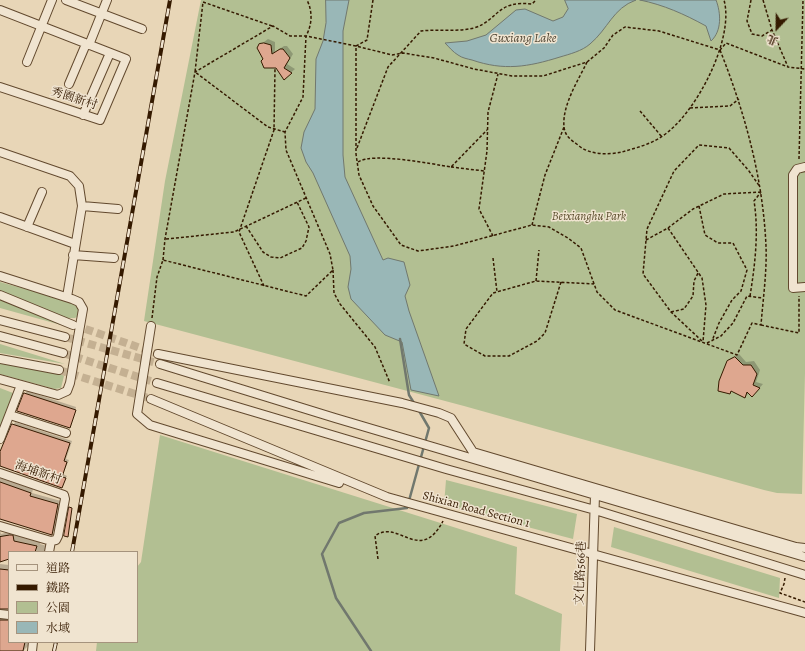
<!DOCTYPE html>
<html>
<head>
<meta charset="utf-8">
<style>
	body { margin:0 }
	#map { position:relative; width:805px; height:651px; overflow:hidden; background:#e8d6b7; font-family:Alegreya,"Noto Serif TC",serif }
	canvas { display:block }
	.legend { position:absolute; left:8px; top:551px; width:130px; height:92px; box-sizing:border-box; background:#f0e4d0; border:1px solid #a5937d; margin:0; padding:5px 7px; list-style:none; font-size:12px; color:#351a00 }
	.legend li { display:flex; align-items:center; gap:8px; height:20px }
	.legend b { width:20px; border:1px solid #a5937d }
	.north { position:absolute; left:757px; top:8px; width:40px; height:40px; -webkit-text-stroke:3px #f0e4d0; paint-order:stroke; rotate:202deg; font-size:11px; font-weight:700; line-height:16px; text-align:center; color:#351a00 }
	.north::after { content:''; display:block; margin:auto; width:14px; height:18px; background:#351a00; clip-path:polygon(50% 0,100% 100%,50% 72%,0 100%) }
</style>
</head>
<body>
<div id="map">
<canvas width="805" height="651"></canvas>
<ul class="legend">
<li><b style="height:5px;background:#f0e4d0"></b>道路</li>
<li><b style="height:5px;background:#351a00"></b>鐵路</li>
<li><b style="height:11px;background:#b2bf92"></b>公園</li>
<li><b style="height:11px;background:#99b7b7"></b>水域</li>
</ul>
<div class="north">北</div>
</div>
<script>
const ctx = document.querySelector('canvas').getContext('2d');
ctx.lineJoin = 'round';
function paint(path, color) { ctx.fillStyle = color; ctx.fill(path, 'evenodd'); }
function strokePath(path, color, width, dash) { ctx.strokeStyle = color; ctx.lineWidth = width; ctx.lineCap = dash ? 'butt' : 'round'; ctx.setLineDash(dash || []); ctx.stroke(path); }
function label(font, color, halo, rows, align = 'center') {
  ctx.font = font + ' Alegreya,"Noto Serif TC",serif'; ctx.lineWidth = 3; ctx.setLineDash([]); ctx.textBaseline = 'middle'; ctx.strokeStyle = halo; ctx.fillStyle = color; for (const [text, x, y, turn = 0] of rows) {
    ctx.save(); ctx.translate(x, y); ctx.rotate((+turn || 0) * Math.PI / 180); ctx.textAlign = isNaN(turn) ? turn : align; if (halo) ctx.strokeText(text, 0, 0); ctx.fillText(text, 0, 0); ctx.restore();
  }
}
paint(new Path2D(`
	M201 0H805V373L802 494 777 493 764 490 464 406 144 321 165 181Z
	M0 282 72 302 79 309V315L75 318H66L0 291Z
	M0 299 72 328 0 308Z
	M0 344 65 364 0 353Z
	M0 362 59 372 64 376 61 388 55 389 0 374Z
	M0 388 13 393 0 428Z
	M160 435 517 547 515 594 562 614 560 651H96L97 642H137V567L141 562Z
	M446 480 577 514 573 539 444 505Z
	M614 527 780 578 779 598 611 547Z`), '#b2bf92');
const water = new Path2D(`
	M326 0H349L343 31V155L345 177 383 260 388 258 404 262 410 285 405 296 409 311 439 396 411 390 402 342 385 335 351 299 348 287 351 269 350 256 313 173 306 162 301 148 304 132 315 109 316 59 323 41 326 23Z
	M565 0H636C613 8 608 29 590 44 582 51 570 54 560 57 528 67 504 71 472 60 468 59 462 58 458 55 453 52 449 47 445 43L467 41 486 35 516 10 525 9 553 21 563 17 568 9Z
	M640 0H716C721 13 722 31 711 41L706 26C684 14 664 5 640 0Z`);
paint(water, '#99b7b7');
strokePath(water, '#71786e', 1);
paint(new Path2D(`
	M268 39 275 42V52L284 46H287L293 54 287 64 295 69 284 79 277 67 264 59 260 45Z
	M739 354 746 362 754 361 760 370 756 382 763 384 755 393H749L745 397 732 390 730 392 727 361Z
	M27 391 76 407 71 426 70 427 25 394Z
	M15 422 72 441 66 459 69 460 63 474 67 476 61 487 0 465V455Z
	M0 478 33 489 32 493 61 501 54 531 51 534 0 518Z
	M16 530 19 536 41 542 40 544 47 546 46 552H9V558L0 561V531L1 534Z
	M0 564 9 565V609L0 608Z
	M0 610 9 615V642H29L28 646 23 651H0Z`), '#0003');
strokePath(new Path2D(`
	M400 339 409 395 414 403
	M371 651 336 598 322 554 339 523 364 513 407 508 429 428 418 409`), '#71786e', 2.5);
const building = new Path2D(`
	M264 43 271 45 272 54 280 49H283L290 58 284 68 292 73 284 80 276 68H264L261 61 263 59 257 48 259 44Z
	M735 357 743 365H751L757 374 753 385 760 388 752 397 747 392 745 398 731 391 730 394 718 391 719 381 727 361Z
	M24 393 76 410 70 428 17 411Z
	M12 424 70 443 64 461 67 462 62 477 66 478 62 488 0 466V452Z
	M0 482 31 493 30 496 58 504 52 535 0 519Z
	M69 507 72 508 68 537 64 536Z
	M10 535H13L14 541 37 546 35 552H9V559L0 562V537Z
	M0 569 9 570V609H0Z
	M0 620H9V642H25L23 651H0Z`);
paint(building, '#dea78f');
strokePath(building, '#351a00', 1);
strokePath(new Path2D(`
	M74 325 158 354
	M65 337 160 364
	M63 353 157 383
	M59 370 151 399`), '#c4b092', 8, [8, 4]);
const minor = new Path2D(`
	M66 0 142 29
	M0 10 126 59 100 120 0 87
	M89 45 107 0
	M27 62 52 0
	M69 84 86 44
	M83 115 110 53
	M0 152 70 176 79 186 82 206 67 297
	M805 167 797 169 793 175V288L805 287
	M82 206 118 209
	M0 217 75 244
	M27 227 42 192
	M73 255 114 258
	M0 276 72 299 79 302 83 309 70 383 67 391 58 395 0 379
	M0 295 73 325
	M0 320 65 337
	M151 326 137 414 150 425 339 483
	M0 336 63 353
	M158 354 402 403 439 413 451 418 473 452 796 547 805 548
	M0 359 59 370
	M160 364 335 418 805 557
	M157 383 446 469 595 510 805 575
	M151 399 387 497 805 613
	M10 415 66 433
	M0 439 21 385
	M0 473 64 495 65 499 58 536 56 540 51 541
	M0 526 51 541 49 552
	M0 614 9 615
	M32 651 33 642
	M590 651 595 495`);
strokePath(minor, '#62492e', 10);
strokePath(new Path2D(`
	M373 0 367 40 356 46 392 55 403 53 434 58 474 69 512 76H543L587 62 604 48 613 35 625 27 659 31 720 50 726 43 788 67
	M751 0 747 21 752 34 762 36 772 30
	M763 0 772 30 788 67 805 69
	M272 26 203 2 195 72 268 127 285 132
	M587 62C578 81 562 105 564 127 565 136 571 140 578 145 589 155 608 155 622 152 635 148 649 145 661 137 695 116 735 39 724 0
	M690 108 730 106 739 99
	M640 111 662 137
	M357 148 388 67 421 31C438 29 457 32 474 28 499 20 496 0 532 4L536 0
	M799 159 803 0
	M358 162C372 152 432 164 451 167L487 130
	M451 167 484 171
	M699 206 705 235 718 243H733L747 270 741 291 732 300 719 323 712 341
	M532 225 545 175 564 127
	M246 226 263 252 271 257 280 258 302 248 306 241 309 227 297 202
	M668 228 702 278 706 305 703 342
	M493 236 479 209 487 151 488 112 498 74
	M166 239 234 232 306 198
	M646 240 668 228 693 209 724 194 761 192
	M493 258 497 292
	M163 260 165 239 195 72 273 26 290 36H306C312 25 313 12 307 0
	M333 270 334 293 340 304 375 347 390 383
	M536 281 539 250
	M561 282 545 333 537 341 509 356H485L464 344 466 329 493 293 536 281 594 284
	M264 286 239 232 274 130 275 68
	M750 296C755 265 759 232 754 201L761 192
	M671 312 684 309 693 296 694 281 698 273
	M152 318 157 277 163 260 306 296 333 270 330 254 286 150 285 132 303 97 306 36 356 46V154L359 175 373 206 401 245 418 251 454 246 532 225 549 227 568 238 581 248 597 292 615 310 737 355 752 323 761 325C763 299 767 272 766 246 763 178 745 113 720 50
	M761 325 799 333V296
	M702 341 671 312 643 274 647 229 674 171 699 145 729 148 749 171 760 187
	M707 343 721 336 733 323 747 296 763 298
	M378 559 375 536C398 518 420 565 443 521
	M785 578 784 584 780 593 805 602`), '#351a00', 1.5, [3, 2]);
strokePath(minor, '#f0e4d0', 8);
const rail = new Path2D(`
	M72 552 170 0
	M54 651 56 642`);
strokePath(rail, '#351a00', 4);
strokePath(rail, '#f0e4d0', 2.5, [8]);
label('12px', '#351a00', '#f0e4d0', [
	["秀園新村",74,99,18],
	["海埔新村",38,473,19],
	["Shixian Road Section 1",476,510,15],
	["文化路566巷",581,573,-88]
]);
label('italic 12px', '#5a4c2c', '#f0e4d0', [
	["Beixianghu Park",589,217]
]);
label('italic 13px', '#534937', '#f0e4d0', [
	["Guxiang Lake",523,39]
]);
</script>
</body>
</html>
